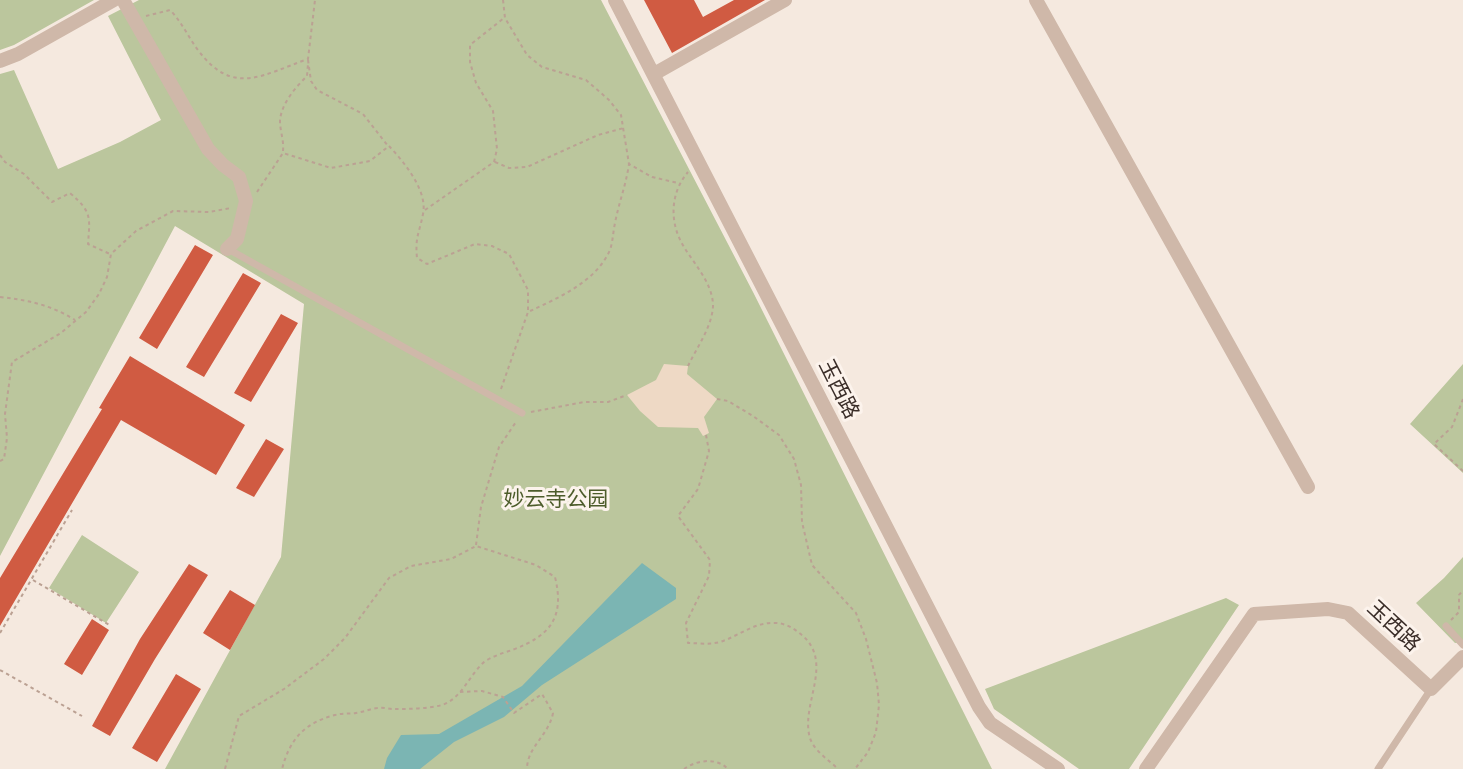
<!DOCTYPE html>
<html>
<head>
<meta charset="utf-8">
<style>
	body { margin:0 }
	canvas { display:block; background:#f5e9df }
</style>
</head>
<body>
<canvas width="1463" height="769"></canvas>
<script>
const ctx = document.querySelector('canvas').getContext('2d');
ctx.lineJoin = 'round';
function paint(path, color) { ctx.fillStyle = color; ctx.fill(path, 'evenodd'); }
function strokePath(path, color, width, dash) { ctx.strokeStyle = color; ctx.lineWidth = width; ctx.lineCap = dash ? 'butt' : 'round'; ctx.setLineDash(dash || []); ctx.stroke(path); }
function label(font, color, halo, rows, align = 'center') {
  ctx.font = font + ' Lato,"Noto Sans SC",sans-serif'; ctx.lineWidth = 6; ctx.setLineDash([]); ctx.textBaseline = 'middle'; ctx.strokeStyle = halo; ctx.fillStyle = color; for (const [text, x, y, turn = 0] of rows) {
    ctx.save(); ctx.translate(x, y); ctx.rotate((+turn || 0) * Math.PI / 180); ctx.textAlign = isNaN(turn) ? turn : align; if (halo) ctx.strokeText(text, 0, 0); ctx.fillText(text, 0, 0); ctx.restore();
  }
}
paint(new Path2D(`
	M0 0H94L14 45 0 50Z
	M139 0H601L753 292 992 769H165L281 557 304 304 175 226 0 556V74L14 70 58 169 120 142 161 120 108 16Z
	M1463 364V473L1410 424Z
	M82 535 139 572 106 623 49 588Z
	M1463 557V642L1455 643 1416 603 1444 578Z
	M1226 598 1239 605 1129 769H1079L994 709 985 689Z`), '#bbc69d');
paint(new Path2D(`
	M664 364 688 366 687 374 717 399 704 417 709 433 703 436 698 428 658 427 640 411 627 395 656 380Z`), '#eed9c5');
paint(new Path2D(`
	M642 563 676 588V599L542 685 504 717 454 742 420 769H384L387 758 401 735 439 734 522 686Z`), '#7bb5b3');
paint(new Path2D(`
	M644 0H694L703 17 734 0H765L672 53Z
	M195 245 213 255 157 349 139 338Z
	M243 273 261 283 204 377 186 367Z
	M281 314 298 323 251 402 234 393Z
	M130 356 245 425 216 475 121 420 0 626V578L102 409 99 408Z
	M266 439 284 449 254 497 236 488Z
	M189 564 208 575 155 659 110 736 92 726 140 639Z
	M230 590 255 605 230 650 203 633Z
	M92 619 109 630 82 675 64 664Z
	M176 674 201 689 157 762 132 748Z`), '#d05b42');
strokePath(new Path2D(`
	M503 0 505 18 527 55 542 67 586 80 609 100 621 115 629 164 652 177 678 183
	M146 16 170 10C182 22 188 37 198 50 233 97 262 75 308 59L315 0
	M308 60 311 81 317 90 363 114 388 146
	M283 151C284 140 280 131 280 121 281 104 295 88 307 76L308 64
	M0 155 5 162 24 174 52 202 70 193C92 212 90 217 88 244L110 254
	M495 162 509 168 527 167 598 135 624 128
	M257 192 283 153 331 168 370 161 389 146C404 162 428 191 423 214 419 234 415 237 417 258L427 264 475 244 492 246 509 254 528 290V312
	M425 210 494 162 497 149 493 111 476 83 470 62V45L504 18
	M0 297C28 300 51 305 75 320
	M688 366C697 347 712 327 713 306 713 284 695 265 684 247 669 223 670 193 688 172
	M501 389 528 312C558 298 596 282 610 250 613 241 613 232 615 223 619 202 626 185 629 164
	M717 399 728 401 753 416 779 435 794 459 801 485 802 522 812 565 856 613 866 639 877 683 879 705 876 732 868 752 855 769
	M1463 399 1452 427 1434 444 1463 471
	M531 412 584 402H608L627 395
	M706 435 709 451 698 489 678 516 710 560 709 576 686 623 688 643C698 643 709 645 720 642 739 636 754 622 775 623 786 623 795 629 803 636 834 664 800 705 810 738 814 751 829 760 838 769
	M0 461 4 459 7 438 5 414 12 362 61 333 86 312 99 294 107 277 111 254 136 231 173 211 209 212 231 208
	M476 545 481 507 499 447 516 422
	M33 580 111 626
	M1451 620 1459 612V595L1463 590
	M0 633 72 510
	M0 670 82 716
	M460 692 482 691 503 697 514 713 542 694 553 713C549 735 527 747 527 769
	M225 769 239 716 284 689 324 659 345 638 389 578 411 566 451 559 476 546 536 565 555 577C565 618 550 636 512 650 503 653 490 657 483 663 469 676 461 699 442 705 427 709 408 709 393 709 388 709 383 707 377 708 370 709 363 712 356 713 349 714 342 713 335 715 304 723 290 739 282 769
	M684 769C697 760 716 757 728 769`), '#bba193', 2, [3.5, 3.5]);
strokePath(new Path2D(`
	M228 249 522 413
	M1446 626 1463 645
	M1378 769 1431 689`), '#cfb8a9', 7);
strokePath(new Path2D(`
	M123 0 208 149 223 165 239 177 246 201 237 239 227 249
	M615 0 979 707 990 723 1058 769
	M1036 0 1308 487
	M0 61 18 54 114 0
	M654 74 785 0
	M1146 769 1254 614 1328 609 1348 613 1431 689 1463 657`), '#cfb8a9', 14);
label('21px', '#3b2e29', '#fcf3ec', [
	["玉西路",839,389,63],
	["玉西路",1394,626,43]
]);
label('21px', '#4d5c2b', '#fcf3ec', [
	["妙云寺公园",556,499]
]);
</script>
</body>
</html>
